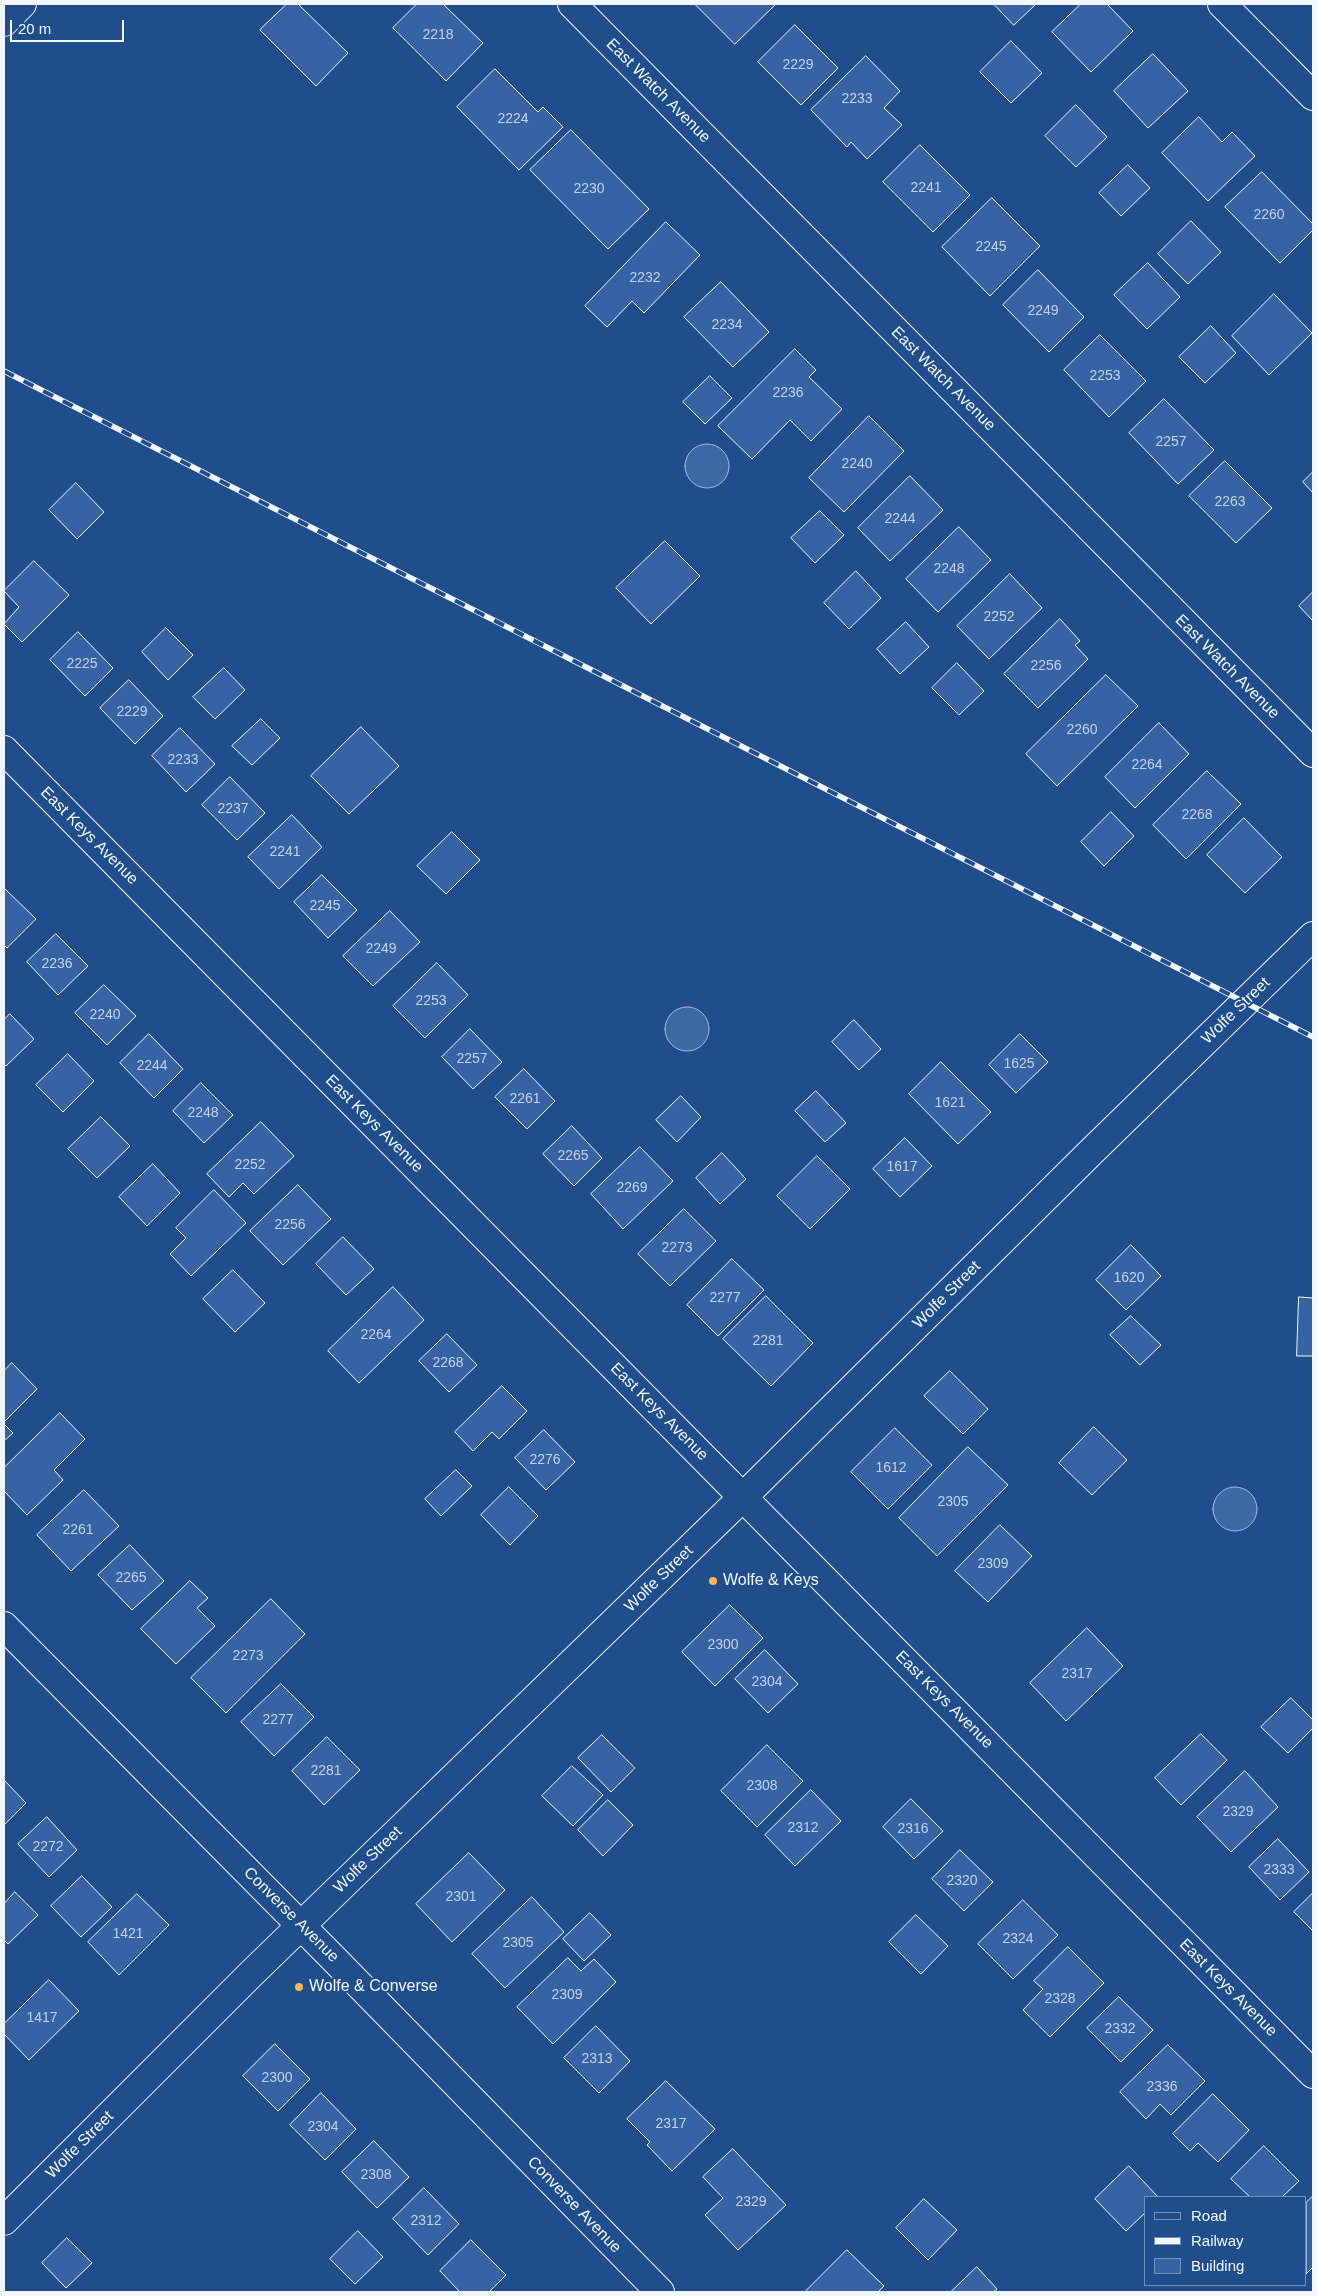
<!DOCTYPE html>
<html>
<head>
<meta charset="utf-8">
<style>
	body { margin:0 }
	#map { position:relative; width:1317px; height:2296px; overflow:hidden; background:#1f4e8c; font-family:Arial,sans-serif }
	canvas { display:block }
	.frame { position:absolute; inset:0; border:5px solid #f2f6ff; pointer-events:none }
	.legend { position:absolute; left:1144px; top:2196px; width:162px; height:90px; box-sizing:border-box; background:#1f4e8c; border:1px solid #7391ba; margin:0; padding:6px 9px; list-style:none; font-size:15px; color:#f2f6ff }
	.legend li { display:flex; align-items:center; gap:10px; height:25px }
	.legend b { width:25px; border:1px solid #7391ba }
	.scale { position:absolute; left:10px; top:20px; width:114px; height:22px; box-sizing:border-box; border:2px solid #f2f6ff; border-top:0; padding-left:6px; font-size:15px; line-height:18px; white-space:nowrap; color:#f2f6ff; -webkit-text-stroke:4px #1f4e8c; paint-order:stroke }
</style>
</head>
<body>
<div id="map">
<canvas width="1317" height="2296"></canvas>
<div class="frame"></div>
<ul class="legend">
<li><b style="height:6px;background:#1f4e8c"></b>Road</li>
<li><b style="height:6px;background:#f2f6ff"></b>Railway</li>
<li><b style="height:14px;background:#3563a3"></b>Building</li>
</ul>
<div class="scale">20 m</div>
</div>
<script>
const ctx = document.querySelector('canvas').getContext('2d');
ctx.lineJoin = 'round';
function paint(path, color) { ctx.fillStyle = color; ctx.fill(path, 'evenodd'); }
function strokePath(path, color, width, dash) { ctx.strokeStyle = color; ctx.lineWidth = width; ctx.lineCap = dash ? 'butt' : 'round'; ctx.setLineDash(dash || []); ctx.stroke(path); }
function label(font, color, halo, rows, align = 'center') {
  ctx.font = font + ' Arial,sans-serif'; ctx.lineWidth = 4; ctx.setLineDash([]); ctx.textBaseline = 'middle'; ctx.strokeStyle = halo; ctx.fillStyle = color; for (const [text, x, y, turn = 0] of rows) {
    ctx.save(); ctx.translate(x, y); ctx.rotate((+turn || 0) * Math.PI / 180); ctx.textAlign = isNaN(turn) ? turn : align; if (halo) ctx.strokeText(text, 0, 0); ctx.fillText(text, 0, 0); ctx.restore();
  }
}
const water = new Path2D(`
	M685 466a22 22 0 1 1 44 0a22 22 0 1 1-44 0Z
	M665 1029a22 22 0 1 1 44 0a22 22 0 1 1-44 0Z
	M1213 1509a22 22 0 1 1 44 0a22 22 0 1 1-44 0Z`);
paint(water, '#3b69a3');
strokePath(water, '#a8bbd7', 1);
const building = new Path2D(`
	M287 4H298L348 53 316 86 260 30Z
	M417 4H443L483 43 446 81 393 28Z
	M695 4H776L735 44Z
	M994 4H1036L1014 25Z
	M1081 4H1107L1133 31 1091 72 1052 32Z
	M795 25 838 68 801 105 758 62Z
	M1011 41 1042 73 1011 103 980 72Z
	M1153 54 1188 91 1148 128 1114 91Z
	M866 56 900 91 884 108 902 125 867 159 851 142 847 147 811 110Z
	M495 69 538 112 543 107 563 127 519 170 457 107Z
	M1076 105 1107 137 1076 167 1045 136Z
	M1199 117 1222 142 1232 132 1255 156 1208 201 1162 153Z
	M571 130 649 209 608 249 530 170Z
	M920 145 970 195 933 232 883 182Z
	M1128 165 1150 188 1121 216 1099 193Z
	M1262 172 1313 224V230L1280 263 1225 207Z
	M992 198 1040 246 990 296 942 247Z
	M1191 221 1221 252 1188 284 1158 254Z
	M666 222 700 255 644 313 632 301 607 327 585 306Z
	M1148 263 1180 297 1147 329 1114 295Z
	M1038 270 1084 317 1049 352 1003 305Z
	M721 282 769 332 733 367 684 317Z
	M1274 294 1312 333 1269 375 1232 336Z
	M1211 326 1236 353 1205 383 1179 357Z
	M1100 335 1146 381 1109 417 1064 370Z
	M795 349 816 370 809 377 842 409 811 441 790 420 752 459 718 426Z
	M710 376 732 398 705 424 683 402Z
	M1164 399 1214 450 1178 484 1129 433Z
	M869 416 904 451 844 512 809 478Z
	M1225 461 1272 508 1236 543 1189 496Z
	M1313 472V493L1303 482Z
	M910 476 943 510 890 561 858 528Z
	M76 483 104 512 77 539 49 510Z
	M820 511 844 535 815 563 791 538Z
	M959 527 991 560 938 612 906 579Z
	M665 541 700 576 651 624 616 588Z
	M34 561 69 595 22 642 4 624 19 607 4 591Z
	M856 571 881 598 849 629 824 603Z
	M1010 574 1042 608 989 659 957 626Z
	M1313 592V621L1299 606Z
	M1060 619 1080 641 1075 645 1088 659 1038 708 1004 674Z
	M906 622 929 647 900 674 877 649Z
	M166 628 193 655 168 680 142 652Z
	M78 632 113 668 85 696 50 660Z
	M957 663 984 691 959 715 932 688Z
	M224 668 245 690 215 719 193 697Z
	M1106 675 1138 706 1057 786 1026 754Z
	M129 680 163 716 135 744 100 708Z
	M261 719 280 738 252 765 232 746Z
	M1159 723 1189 754 1135 808 1105 777Z
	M361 727 399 766 349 814 311 776Z
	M180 728 215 764 186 792 152 756Z
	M1207 771 1241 804 1186 859 1153 825Z
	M230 777 265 813 237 840 202 805Z
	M1111 812 1134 836 1104 866 1081 842Z
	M292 815 322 847 279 889 248 857Z
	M1244 818 1282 857 1245 893 1207 855Z
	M452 832 480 860 446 894 417 866Z
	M322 875 357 910 328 938 294 902Z
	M4 888 36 919 7 948 4 945Z
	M390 911 420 942 373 986 343 956Z
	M56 934 88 966 58 995 27 962Z
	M437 963 468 995 425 1038 393 1006Z
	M104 985 136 1016 107 1045 75 1013Z
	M10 1014 34 1039 6 1066 4 1064V1020Z
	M854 1020 881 1049 859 1070 832 1042Z
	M470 1029 502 1062 473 1089 442 1057Z
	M149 1034 183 1069 154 1098 120 1063Z
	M1020 1034 1048 1062 1016 1093 989 1065Z
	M68 1054 94 1081 63 1112 36 1085Z
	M941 1062 991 1112 958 1144 909 1094Z
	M524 1069 555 1101 527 1129 495 1097Z
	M201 1083 233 1115 204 1143 173 1111Z
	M816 1091 846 1123 825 1142 795 1111Z
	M681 1096 701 1117 677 1142 656 1120Z
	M101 1117 130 1146 97 1178 68 1149Z
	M261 1122 294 1156 254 1194 243 1183 229 1197 207 1174Z
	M572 1126 602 1158 574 1186 543 1154Z
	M905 1138 932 1166 900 1197 873 1169Z
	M640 1147 673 1181 623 1229 591 1194Z
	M722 1153 746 1179 720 1204 696 1178Z
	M817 1156 850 1189 810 1229 777 1196Z
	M153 1164 180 1193 147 1226 119 1197Z
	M298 1185 331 1219 283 1265 250 1231Z
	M214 1190 246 1223 191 1276 170 1254 186 1238 176 1228Z
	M684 1209 716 1241 670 1286 638 1254Z
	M343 1237 374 1269 346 1295 316 1264Z
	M1131 1245 1161 1276 1126 1310 1096 1280Z
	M732 1259 764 1290 718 1336 687 1305Z
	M233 1270 265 1303 235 1332 203 1299Z
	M393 1287 424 1320 359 1383 328 1351Z
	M766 1296 813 1343 771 1386 723 1339Z
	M1299 1297 1313 1298V1356H1297Z
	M1131 1316 1161 1345 1140 1365 1110 1335Z
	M447 1334 477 1365 449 1392 419 1361Z
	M12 1363 37 1389 4 1422V1371Z
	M950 1371 988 1409 963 1434 924 1396Z
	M502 1386 527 1411 499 1439 492 1432 473 1451 455 1432Z
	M60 1413 85 1439 54 1470 63 1480 27 1515 4 1491V1468Z
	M4 1424 13 1433 4 1441Z
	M1094 1427 1127 1460 1092 1495 1059 1463Z
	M895 1428 932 1465 888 1509 851 1472Z
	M544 1430 575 1462 546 1490 515 1458Z
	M968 1447 1008 1485 937 1556 899 1518Z
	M456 1470 472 1486 441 1516 425 1499Z
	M509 1487 538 1516 510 1545 481 1515Z
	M84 1490 119 1526 71 1571 37 1535Z
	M1000 1525 1032 1556 988 1602 955 1571Z
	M130 1545 164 1581 132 1610 98 1575Z
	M190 1581 208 1598 197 1608 215 1626 176 1664 141 1629Z
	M271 1599 305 1634 226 1713 191 1678Z
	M730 1605 763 1638 715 1686 682 1652Z
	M1087 1628 1123 1666 1066 1721 1030 1683Z
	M765 1650 798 1684 768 1713 735 1679Z
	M281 1684 314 1717 274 1756 241 1722Z
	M1291 1698 1313 1720V1728L1288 1753 1261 1727Z
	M1201 1734 1227 1760 1181 1805 1155 1778Z
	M602 1735 635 1768 611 1792 578 1758Z
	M327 1737 360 1770 324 1805 292 1771Z
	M767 1745 803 1781 757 1827 721 1791Z
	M572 1766 603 1795 573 1826 542 1796Z
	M1245 1771 1278 1807 1231 1852 1197 1817Z
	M4 1780 26 1803 4 1825Z
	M811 1790 841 1821 795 1866 765 1835Z
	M911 1799 943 1831 914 1859 883 1827Z
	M608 1800 633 1825 603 1856 578 1830Z
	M47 1817 77 1850 49 1877 18 1844Z
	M1278 1839 1309 1872 1280 1900 1249 1867Z
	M960 1850 993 1882 964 1911 932 1879Z
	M469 1853 505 1890 452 1942 416 1904Z
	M82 1876 112 1907 81 1937 51 1906Z
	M15 1892 38 1915 8 1944 4 1940V1904Z
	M1313 1893V1931L1294 1912Z
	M137 1894 169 1925 119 1975 88 1942Z
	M532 1897 564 1932 505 1988 472 1954Z
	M1023 1900 1058 1935 1013 1979 978 1944Z
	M590 1913 611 1935 584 1961 563 1939Z
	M916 1915 948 1946 921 1974 889 1942Z
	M1068 1947 1104 1983 1050 2037 1023 2010 1043 1989 1034 1981Z
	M568 1958 581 1971 594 1959 616 1982 553 2044 517 2007Z
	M49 1980 79 2011 29 2060 4 2034V2024Z
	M1119 1997 1153 2030 1121 2062 1087 2028Z
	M596 2026 630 2061 599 2093 564 2058Z
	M275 2044 310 2079 278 2111 243 2076Z
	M1168 2045 1205 2081 1171 2115 1160 2104 1146 2119 1120 2092Z
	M666 2081 715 2129 672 2171 647 2145 650 2142 627 2119Z
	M321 2093 356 2129 325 2160 290 2125Z
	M1213 2094 1249 2130 1218 2162 1198 2143 1190 2151 1173 2134Z
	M374 2141 409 2177 377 2208 342 2172Z
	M1264 2146 1299 2181 1282 2197H1250L1231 2179Z
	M733 2149 786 2205 738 2250 705 2215 723 2198 703 2177Z
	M1129 2166 1158 2197H1146V2212L1126 2231 1095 2199Z
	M424 2188 459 2224 428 2255 393 2219Z
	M1313 2196V2267L1306 2274V2203Z
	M924 2199 957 2230 928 2260 896 2228Z
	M358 2231 383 2257 355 2284 330 2259Z
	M67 2238 92 2263 66 2288 42 2263Z
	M471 2240 506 2275 489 2292H460L440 2271Z
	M847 2250 884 2286 878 2292H805Z
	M977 2267 997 2289 993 2292H951Z`);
paint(building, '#3563a3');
strokePath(building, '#f2f6ff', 1);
const minor = new Path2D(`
	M572 4 1313 753
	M1222 4 1313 96
	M4 22 22 4
	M4 750 1313 2074
	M4 1626 334 1959 660 2292
	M4 2221 252 1973 743 1497 1091 1152 1313 936`);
strokePath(minor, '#f2f6ff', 30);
strokePath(minor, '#1f4e8c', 28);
const rail = new Path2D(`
	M4 371 1313 1037`);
strokePath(rail, '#f2f6ff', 5.5);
strokePath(rail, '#1f4e8c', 4, [11]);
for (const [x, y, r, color] of [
	[713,1581,5,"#ffb74d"],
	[299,1987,5,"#ffb74d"]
]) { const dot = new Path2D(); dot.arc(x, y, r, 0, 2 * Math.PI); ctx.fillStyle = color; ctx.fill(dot); strokePath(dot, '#1f4e8c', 2); }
label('14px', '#c3d1e8', null, [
	["2218",438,35],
	["2229",798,65],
	["2233",857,99],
	["2224",513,119],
	["2241",926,188],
	["2230",589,189],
	["2260",1269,215],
	["2245",991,247],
	["2232",645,278],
	["2249",1043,311],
	["2234",727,325],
	["2253",1105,376],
	["2236",788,393],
	["2257",1171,442],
	["2240",857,464],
	["2263",1230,502],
	["2244",900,519],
	["2248",949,569],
	["2252",999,617],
	["2225",82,664],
	["2256",1046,666],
	["2229",132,712],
	["2260",1082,730],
	["2233",183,760],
	["2264",1147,765],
	["2237",233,809],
	["2268",1197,815],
	["2241",285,852],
	["2245",325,906],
	["2249",381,949],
	["2236",57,964],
	["2253",431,1001],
	["2240",105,1015],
	["2257",472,1059],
	["1625",1019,1064],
	["2244",152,1066],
	["2261",525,1099],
	["1621",950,1103],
	["2248",203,1113],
	["2265",573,1156],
	["2252",250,1165],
	["1617",902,1167],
	["2269",632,1188],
	["2256",290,1225],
	["2273",677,1248],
	["1620",1129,1278],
	["2277",725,1298],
	["2264",376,1335],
	["2281",768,1341],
	["2268",448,1363],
	["2276",545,1460],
	["1612",891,1468],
	["2305",953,1502],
	["2261",78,1530],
	["2309",993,1564],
	["2265",131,1578],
	["2300",723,1645],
	["2273",248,1656],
	["2317",1077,1674],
	["2304",767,1682],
	["2277",278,1720],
	["2281",326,1771],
	["2308",762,1786],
	["2329",1238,1812],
	["2312",803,1828],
	["2316",913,1829],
	["2272",48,1847],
	["2333",1279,1870],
	["2320",962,1881],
	["2301",461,1897],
	["1421",128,1934],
	["2324",1018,1939],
	["2305",518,1943],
	["2309",567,1995],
	["2328",1060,1999],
	["1417",42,2018],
	["2332",1120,2029],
	["2313",597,2059],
	["2300",277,2078],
	["2336",1162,2087],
	["2317",671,2124],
	["2304",323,2127],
	["2308",376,2175],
	["2329",751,2202],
	["2312",426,2221]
]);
label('16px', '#f2f6ff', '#1f4e8c', [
	["East Watch Avenue",658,91,45],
	["East Watch Avenue",943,379,45],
	["East Watch Avenue",1227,667,45],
	["East Keys Avenue",89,836,45],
	["Wolfe Street",1236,1011,-44],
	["East Keys Avenue",374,1124,45],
	["Wolfe Street",947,1295,-45],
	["East Keys Avenue",659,1412,45],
	["Wolfe Street",659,1579,-44],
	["East Keys Avenue",944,1700,45],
	["Wolfe Street",368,1860,-44],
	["Converse Avenue",291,1915,45],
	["East Keys Avenue",1228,1988,45],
	["Wolfe Street",80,2145,-45],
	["Converse Avenue",574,2205,46]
]);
label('16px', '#f2f6ff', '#1f4e8c', [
	["Wolfe & Keys",723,1581],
	["Wolfe & Converse",309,1987]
], 'left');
</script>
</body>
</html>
